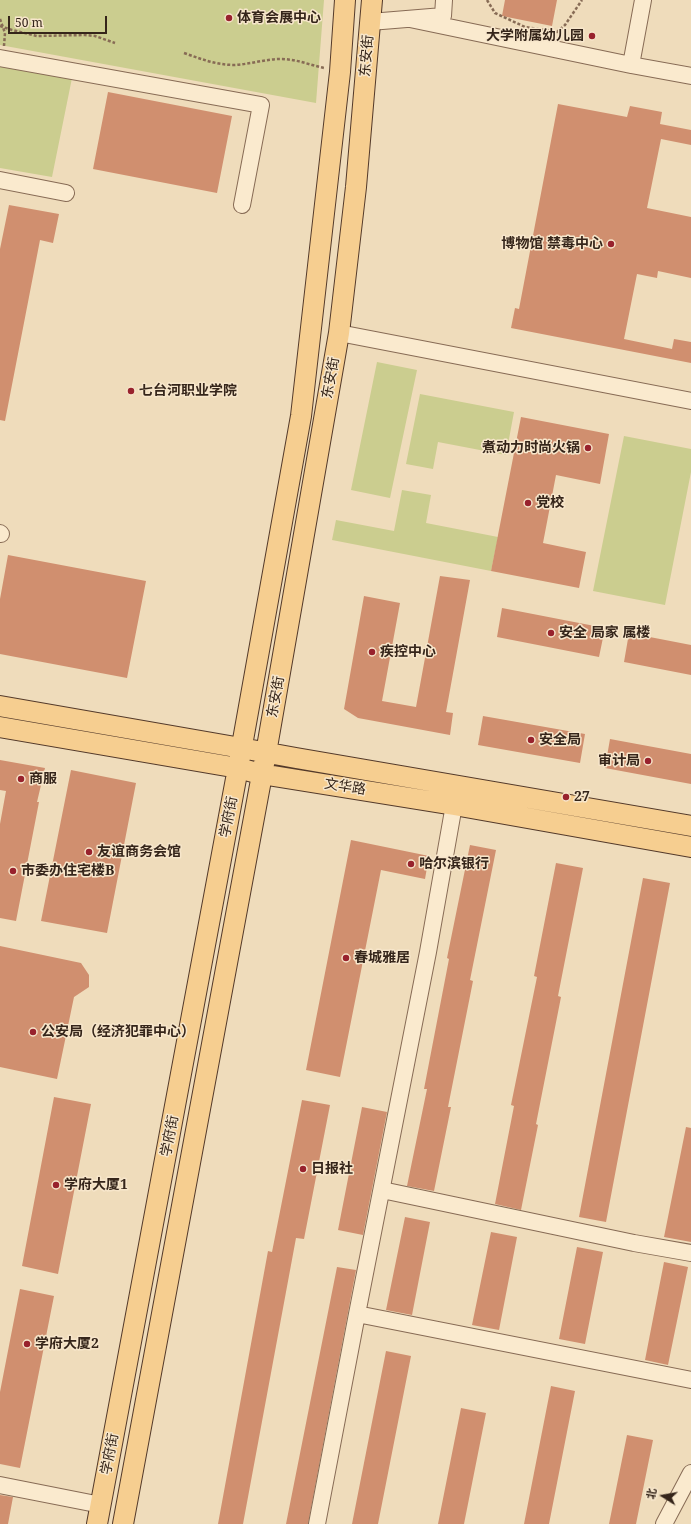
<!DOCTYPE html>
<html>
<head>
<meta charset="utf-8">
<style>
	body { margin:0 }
	#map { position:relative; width:691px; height:1524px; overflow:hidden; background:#efdcbb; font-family:"Noto Serif","Noto Sans SC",serif }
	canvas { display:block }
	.north { position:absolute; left:643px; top:1476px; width:40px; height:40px; -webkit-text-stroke:3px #f7e6cb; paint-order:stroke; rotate:281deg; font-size:11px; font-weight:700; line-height:16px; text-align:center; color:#35251a }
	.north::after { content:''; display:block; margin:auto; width:14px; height:18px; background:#35251a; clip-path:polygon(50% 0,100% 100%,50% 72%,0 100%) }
	.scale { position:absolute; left:8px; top:16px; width:99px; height:18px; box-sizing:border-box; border:2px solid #35251a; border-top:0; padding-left:5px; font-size:12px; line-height:14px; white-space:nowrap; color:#35251a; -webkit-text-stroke:3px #f7e6cb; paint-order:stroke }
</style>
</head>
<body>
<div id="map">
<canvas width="691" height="1524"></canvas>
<div class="north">北</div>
<div class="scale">50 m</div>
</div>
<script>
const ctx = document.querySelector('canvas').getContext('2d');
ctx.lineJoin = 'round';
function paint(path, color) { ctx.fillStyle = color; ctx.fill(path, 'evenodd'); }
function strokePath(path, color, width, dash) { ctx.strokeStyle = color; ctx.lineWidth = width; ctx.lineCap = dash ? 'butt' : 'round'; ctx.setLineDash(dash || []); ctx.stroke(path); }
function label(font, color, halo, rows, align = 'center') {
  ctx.font = font + ' "Noto Serif","Noto Sans SC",serif'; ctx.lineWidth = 3; ctx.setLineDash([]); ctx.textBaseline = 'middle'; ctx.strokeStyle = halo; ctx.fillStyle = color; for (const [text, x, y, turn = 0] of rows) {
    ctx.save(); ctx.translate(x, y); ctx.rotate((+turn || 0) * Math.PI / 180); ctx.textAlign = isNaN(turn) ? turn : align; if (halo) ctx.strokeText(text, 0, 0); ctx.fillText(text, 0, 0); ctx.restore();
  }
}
paint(new Path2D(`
	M0 0H324L316 103 0 45Z
	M0 65 72 78 52 177 0 168Z
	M377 362 417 370 390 498 351 490Z
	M420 394 514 412 506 455 438 442 433 469 406 464Z
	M624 436 691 449V472L665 605 593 591Z
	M402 490 431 495 426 523 498 537 491 571 332 540 336 520 394 531Z`), '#cbcd8f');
paint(new Path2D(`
	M505 0H557L552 26 502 16Z
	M108 92 232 116 217 193 93 169Z
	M558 104 627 117 630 106 662 112 660 124 691 130V145L661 139 647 208 691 217V278L658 271 657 278 637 274 624 339 672 349 674 339 691 342V363L511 328 515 308 519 309Z
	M9 205 59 214 53 243 40 240 5 421 0 420V249Z
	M521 417 609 434 600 484 556 475 543 543 586 552 579 588 491 571Z
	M8 555 146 581 127 678 0 654V599Z
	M440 576 470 580 446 712 453 713 450 735 358 718 344 709 364 596 400 603 382 701 416 707Z
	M502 608 605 628 599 657 497 637Z
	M629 633 691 645V675L624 662Z
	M483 716 585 734 580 763 478 745Z
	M610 739 691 754V784L605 768Z
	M0 760 45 768 37 802H39L16 921 0 918V824L6 791 0 790Z
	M71 770 136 783 107 933 41 921Z
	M351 840 429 856 425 879 381 870 340 1077 306 1070Z
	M470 845 496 850 470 980 473 981 448 1107H451L434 1191 407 1186 427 1089H424L449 959 447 958Z
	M556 863 583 868 558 996 561 997 536 1124 538 1125 521 1210 495 1204 514 1106 511 1105 537 977 534 976Z
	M643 878 670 883 606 1222 579 1217Z
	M0 946 81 963 89 975V987L74 997 57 1079 0 1067Z
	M54 1097 91 1104 58 1274 22 1266Z
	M302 1100 330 1105 304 1239 296 1238 243 1524H218L268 1251 272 1252Z
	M362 1107 387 1112 363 1235 338 1230Z
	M686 1127 691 1128V1242L664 1237Z
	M405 1217 430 1222 412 1315 386 1310Z
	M491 1232 517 1237 499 1330 472 1325Z
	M577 1247 603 1252 585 1344 559 1339Z
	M664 1262 688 1267 668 1365 645 1360Z
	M337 1267 356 1270 308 1524H286Z
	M20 1289 54 1296 20 1468 0 1464V1392Z
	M386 1351 411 1356 378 1524H352Z
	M551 1386 575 1391 549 1524H524Z
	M461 1408 486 1413 464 1524H438Z
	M627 1435 653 1440 636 1524H609Z
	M0 1495 13 1497 8 1524H0Z`), '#d08f6f');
const minor = new Path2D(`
	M643 0 631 65 691 76
	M410 19 631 65
	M370 22 443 16 444 0
	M0 58 261 105 242 205
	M0 180 66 193
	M339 333 691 401
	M0 533 1 534
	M382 1190 634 1243 691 1253
	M357 1314 428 952 454 805
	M0 1485 101 1505
	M317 1524 357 1314 691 1380
	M664 1524 691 1473`);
const major = new Path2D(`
	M0 706 241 748 296 758 691 826
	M0 727 238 768 261 774 454 805 691 847
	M97 1524 238 768 301 416 340 72 345 0
	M123 1524 266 753 339 333 356 187 372 0`);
strokePath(minor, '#876b55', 18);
strokePath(major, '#543a2a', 22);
strokePath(new Path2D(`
	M487 0 495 13 525 27 557 32 565 25 582 0
	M0 19 5 33 4 46
	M0 26 12 30 37 36 85 35 95 36 115 43
	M184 53C201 59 216 65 235 65 251 64 266 59 281 59 296 59 310 65 324 68`), '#876b55', 2.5, [3, 2]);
strokePath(minor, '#faeace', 16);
strokePath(major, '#f6ce90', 20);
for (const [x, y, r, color] of [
	[229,18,4,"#98222d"],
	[592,36,4,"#98222d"],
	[611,244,4,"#98222d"],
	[131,391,4,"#98222d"],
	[588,448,4,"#98222d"],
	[528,503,4,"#98222d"],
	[551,633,4,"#98222d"],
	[372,652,4,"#98222d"],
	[531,740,4,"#98222d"],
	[648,761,4,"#98222d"],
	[21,779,4,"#98222d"],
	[566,797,4,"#98222d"],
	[89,852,4,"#98222d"],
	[411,864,4,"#98222d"],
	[13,871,4,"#98222d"],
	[346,958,4,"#98222d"],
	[33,1032,4,"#98222d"],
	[303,1169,4,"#98222d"],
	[56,1185,4,"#98222d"],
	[27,1344,4,"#98222d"]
]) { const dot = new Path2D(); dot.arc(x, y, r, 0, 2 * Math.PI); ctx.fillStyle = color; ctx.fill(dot); strokePath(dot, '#f7e6cb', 1.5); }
label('bold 14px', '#35251a', '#f7e6cb', [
	["体育会展中心",237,18],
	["大学附属幼儿园",584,36,"right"],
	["博物馆 禁毒中心",603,244,"right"],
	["七台河职业学院",139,391],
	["煮动力时尚火锅",580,448,"right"],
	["党校",536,503],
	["安全 局家 属楼",559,633],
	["疾控中心",380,652],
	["安全局",539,740],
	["审计局",640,761,"right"],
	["商服",29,779],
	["27",574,797],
	["友谊商务会馆",97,852],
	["哈尔滨银行",419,864],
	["市委办住宅楼B",21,871],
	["春城雅居",354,958],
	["公安局（经济犯罪中心）",41,1032],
	["日报社",311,1169],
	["学府大厦1",64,1185],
	["学府大厦2",35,1344]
], 'left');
label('14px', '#35251a', '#f7e6cb', [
	["东安街",367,56,-85],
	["东安街",331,378,-80],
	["东安街",276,697,-80],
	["文华路",345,787,9],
	["学府街",229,817,-79],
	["学府街",170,1136,-79],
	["学府街",110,1454,-79]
]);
</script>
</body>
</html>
